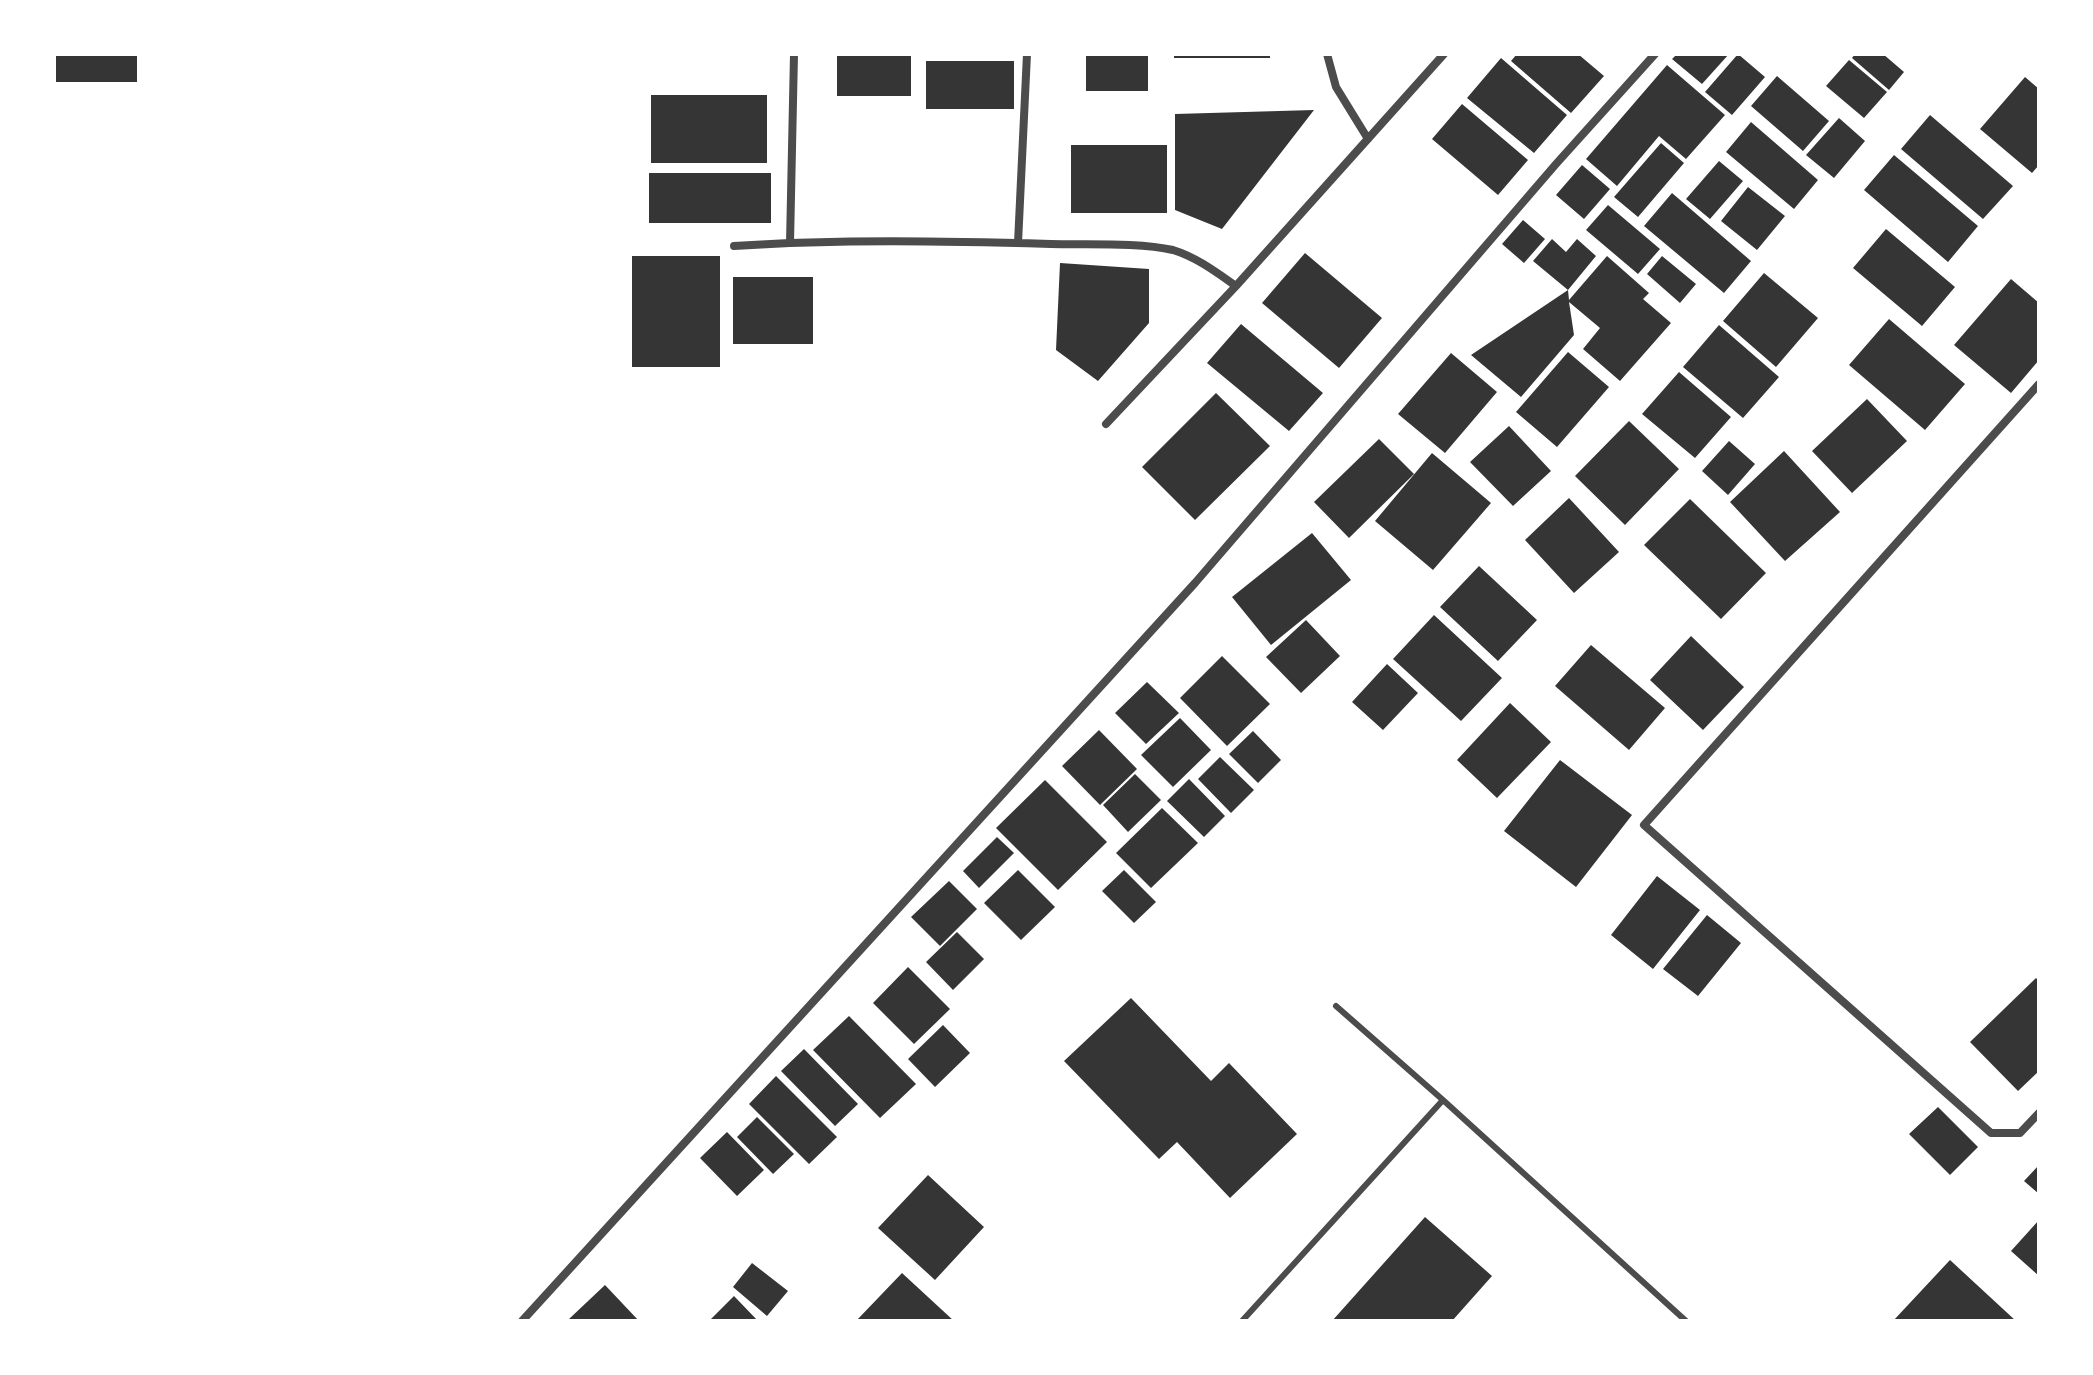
<!DOCTYPE html>
<html>
<head>
<meta charset="utf-8">
<style>
	body { margin:0 }
	#map { position:relative; width:2093px; height:1375px; overflow:hidden; background:#fff; font-family:Barlow,sans-serif }
	canvas { display:block }
	.frame { position:absolute; inset:0; border:56px solid #fff; pointer-events:none }
</style>
</head>
<body>
<div id="map">
<canvas width="2093" height="1375"></canvas>
<div class="frame"></div>
</div>
<script>
const ctx = document.querySelector('canvas').getContext('2d');
ctx.lineJoin = 'round';
function paint(path, color) { ctx.fillStyle = color; ctx.fill(path, 'evenodd'); }
function strokePath(path, color, width, dash) { ctx.strokeStyle = color; ctx.lineWidth = width; ctx.lineCap = dash ? 'butt' : 'round'; ctx.setLineDash(dash || []); ctx.stroke(path); }
paint(new Path2D(`
	M54 54H137V82H54Z
	M837 54H911V96H837Z
	M1086 54H1148V91H1086Z
	M1174 54H1270V58H1174Z
	M1517 54H1578L1604 76 1571 113 1511 61Z
	M1677 54H1729L1702 84 1672 59Z
	M1738 54 1765 77 1732 115 1705 92Z
	M1855 54H1883L1904 72 1889 90 1852 58Z
	M1501 58 1567 115 1534 153 1467 98Z
	M1849 60 1887 92 1864 118 1826 86Z
	M926 61H1014V109H926Z
	M1667 65 1725 115 1686 159 1659 136 1617 186 1586 159Z
	M1777 76 1829 121 1803 151 1751 106Z
	M2025 77 2039 89V165L2032 173 1980 129Z
	M651 95H767V163H651Z
	M1462 104 1528 160 1498 195 1432 139Z
	M1314 110 1222 229 1175 210V114Z
	M1930 115 2013 186 1983 219 1901 149Z
	M1839 118 1865 141 1834 178 1806 155Z
	M1751 122 1818 180 1794 209 1726 152Z
	M1661 143 1684 163 1638 217 1614 197Z
	M1071 145H1167V213H1071Z
	M1894 155 1978 226 1948 262 1864 190Z
	M1719 161 1743 181 1710 219 1686 199Z
	M1582 165 1610 189 1584 219 1556 195Z
	M649 173H771V223H649Z
	M1748 187 1785 216 1757 250 1721 221Z
	M1672 193 1751 261 1724 293 1644 226Z
	M1608 205 1660 249 1638 274 1586 230Z
	M1523 220 1545 239 1524 263 1502 244Z
	M1886 229 1955 287 1922 326 1853 268Z
	M1552 239 1566 252 1577 239 1596 256 1568 290 1533 261Z
	M1305 253 1382 318 1339 368 1262 303Z
	M632 256H720V367H632Z
	M1607 256 1649 293 1643 299 1671 323 1620 381 1583 349 1600 328 1569 302 1574 335 1521 397 1471 355 1568 290 1569 300Z
	M1662 256 1696 284 1680 303 1647 274Z
	M1060 263 1149 269V323L1098 381 1056 350Z
	M1764 273 1818 318 1776 367 1723 321Z
	M733 277H813V344H733Z
	M2011 279 2039 303V360L2011 393 1954 345Z
	M1889 319 1965 384 1925 430 1849 365Z
	M1241 324 1323 393 1289 431 1207 363Z
	M1719 325 1779 377 1743 418 1683 367Z
	M1568 352 1609 387 1557 447 1516 412Z
	M1451 353 1497 392 1445 453 1398 414Z
	M1679 372 1731 417 1695 458 1642 414Z
	M1216 393 1270 446 1195 520 1142 467Z
	M1867 399 1907 441 1852 493 1812 451Z
	M1629 421 1679 469 1625 525 1575 476Z
	M1509 426 1551 471 1513 506 1470 462Z
	M1379 439 1414 474 1349 538 1314 502Z
	M1729 441 1755 464 1728 495 1702 471Z
	M1784 451 1840 512 1785 561 1730 502Z
	M1432 453 1491 503 1433 570 1375 521Z
	M1569 498 1619 552 1574 593 1525 540Z
	M1690 499 1766 573 1721 619 1644 545Z
	M1312 533 1351 580 1271 645 1232 597Z
	M1479 566 1537 620 1498 661 1440 607Z
	M1434 615 1502 678 1461 721 1393 659Z
	M1306 620 1340 656 1301 693 1266 657Z
	M1691 636 1744 687 1703 730 1650 680Z
	M1591 645 1665 708 1629 750 1555 686Z
	M1222 656 1270 704 1227 746 1180 698Z
	M1387 664 1418 693 1383 730 1352 702Z
	M1147 682 1179 713 1146 744 1115 713Z
	M1510 703 1551 742 1497 798 1457 760Z
	M1180 718 1211 750 1173 787 1141 755Z
	M1099 730 1137 769 1100 805 1062 766Z
	M1253 731 1281 760 1258 783 1229 754Z
	M1220 757 1254 790 1231 813 1198 779Z
	M1560 760 1632 815 1576 887 1504 831Z
	M1135 774 1161 800 1128 832 1103 805Z
	M1189 779 1225 816 1204 837 1167 801Z
	M1045 780 1107 842 1058 890 996 828Z
	M1162 808 1198 843 1151 888 1116 853Z
	M997 837 1014 853 979 888 963 871Z
	M1018 870 1055 907 1021 940 984 903Z
	M1124 870 1156 902 1134 923 1102 891Z
	M1657 876 1700 910 1653 969 1611 935Z
	M949 881 977 909 940 946 911 917Z
	M1707 915 1741 943 1698 996 1663 969Z
	M957 932 984 959 953 990 926 962Z
	M908 967 950 1009 914 1044 873 1003Z
	M2036 978 2039 981V1071L2018 1091 1970 1042Z
	M1131 998 1211 1081 1229 1063 1297 1134 1230 1198 1177 1142 1159 1159 1064 1061Z
	M849 1016 916 1084 880 1118 813 1050Z
	M943 1025 970 1053 935 1087 908 1059Z
	M804 1049 858 1104 835 1126 781 1071Z
	M776 1076 837 1137 809 1164 749 1104Z
	M1938 1107 1978 1147 1950 1175 1909 1134Z
	M757 1117 794 1154 773 1174 737 1137Z
	M727 1132 764 1170 737 1196 700 1158Z
	M2039 1165V1194L2024 1181Z
	M928 1175 984 1227 935 1280 878 1228Z
	M1425 1217 1492 1276 1452 1321H1332Z
	M2039 1220V1276L2011 1251Z
	M1950 1260 2016 1321H1893Z
	M752 1263 788 1291 767 1316 733 1287Z
	M902 1273 954 1321H856Z
	M605 1285 639 1321H571L569 1319Z
	M734 1296 758 1321H709Z`), '#353535');
strokePath(new Path2D(`
	M1336 1006 1443 1100 1686 1321
	M1242 1321 1443 1100`), '#4c4c4c', 6);
strokePath(new Path2D(`
	M1327 54 1336 87 1368 139
	M790 243 794 54
	M1018 243 1027 54
	M734 246C839 239 946 241 1051 244 1086 245 1139 242 1173 250 1196 257 1216 272 1236 286
	M2039 384 1644 825 1991 1133H2020L2039 1113
	M1106 424 1236 286 1444 54
	M522 1321 1195 583 1556 164 1655 54`), '#4c4c4c', 8);
</script>
</body>
</html>
